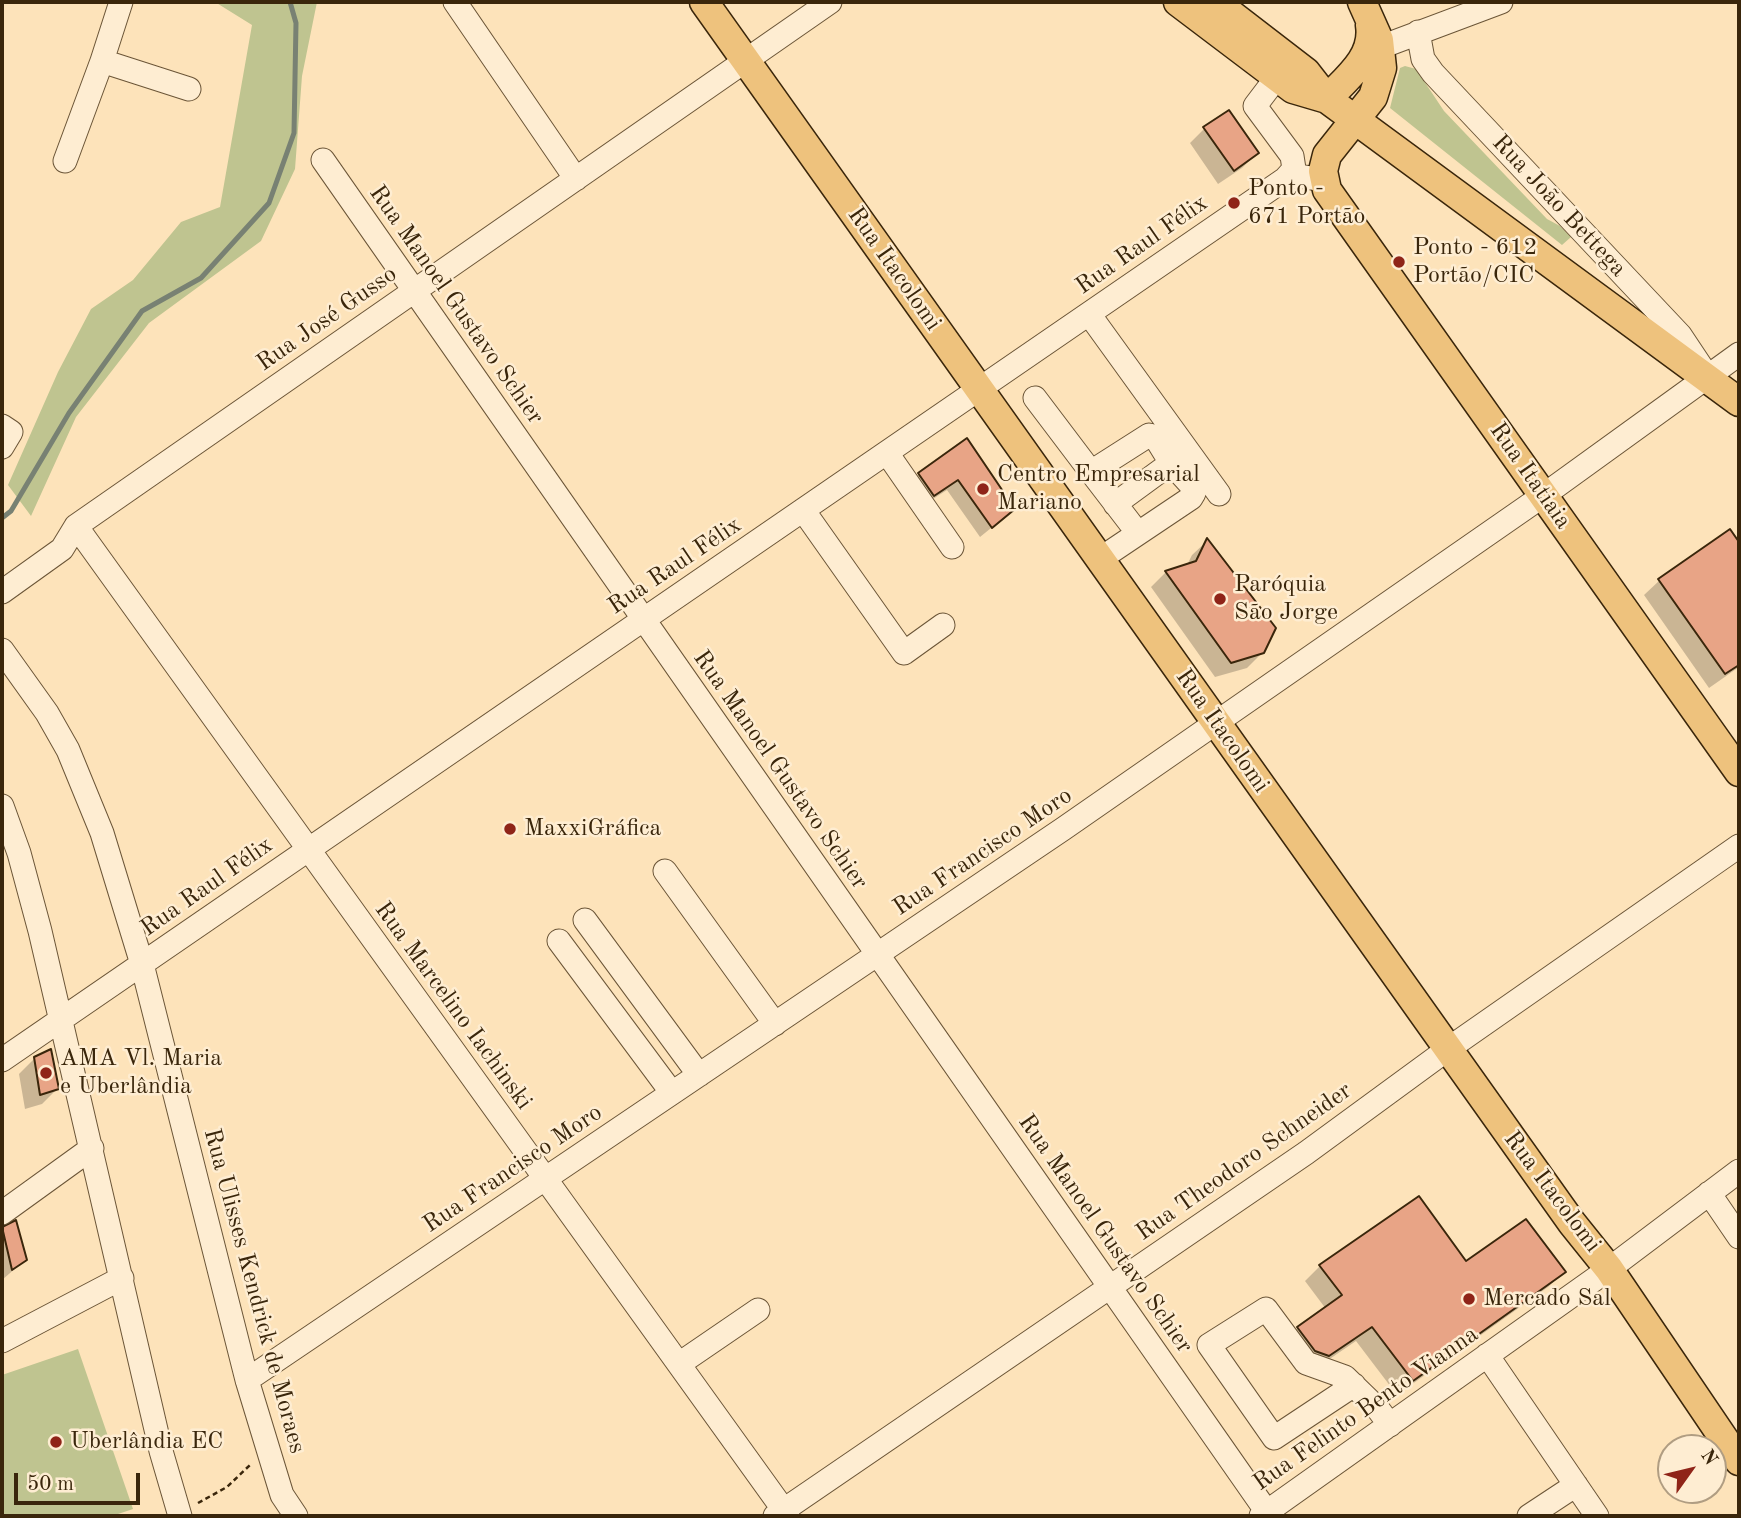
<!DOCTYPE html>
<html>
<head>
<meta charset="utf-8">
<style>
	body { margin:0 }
	#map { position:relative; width:1741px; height:1518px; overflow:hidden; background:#fde3ba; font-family:"Old Standard TT",serif }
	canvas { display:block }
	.frame { position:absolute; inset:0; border:4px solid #3a260b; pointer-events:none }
	.north { position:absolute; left:1657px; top:1434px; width:70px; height:70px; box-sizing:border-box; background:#feedd2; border:2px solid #b09d82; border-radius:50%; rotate:56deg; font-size:19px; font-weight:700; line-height:28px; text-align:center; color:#3a260b }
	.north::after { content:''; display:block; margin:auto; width:24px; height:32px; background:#8f2418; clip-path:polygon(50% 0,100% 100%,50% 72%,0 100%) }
	.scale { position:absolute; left:14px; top:1473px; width:126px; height:32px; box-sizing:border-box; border:4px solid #3a260b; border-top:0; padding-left:9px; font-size:21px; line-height:24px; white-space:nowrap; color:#3a260b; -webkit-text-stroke:5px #feedd2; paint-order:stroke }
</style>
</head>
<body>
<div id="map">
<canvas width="1741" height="1518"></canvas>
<div class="frame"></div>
<div class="north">N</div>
<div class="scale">50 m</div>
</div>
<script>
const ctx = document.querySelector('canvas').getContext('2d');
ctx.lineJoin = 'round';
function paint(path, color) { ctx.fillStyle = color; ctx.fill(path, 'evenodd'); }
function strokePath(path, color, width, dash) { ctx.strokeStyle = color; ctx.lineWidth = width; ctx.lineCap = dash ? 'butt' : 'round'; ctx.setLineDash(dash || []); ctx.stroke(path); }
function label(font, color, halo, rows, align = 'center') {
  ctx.font = font + ' "Old Standard TT",serif'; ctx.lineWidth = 5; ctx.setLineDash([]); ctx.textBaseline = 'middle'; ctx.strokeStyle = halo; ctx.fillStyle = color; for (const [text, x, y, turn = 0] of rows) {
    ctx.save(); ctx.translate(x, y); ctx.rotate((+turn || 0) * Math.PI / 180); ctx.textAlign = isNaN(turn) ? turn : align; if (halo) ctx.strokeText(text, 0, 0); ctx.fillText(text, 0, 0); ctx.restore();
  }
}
paint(new Path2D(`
	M215 2H317L302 76 295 169 261 241 149 323 76 417 31 516 8 485 58 372 91 309 133 280 181 222 220 207 252 25Z
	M1405 66 1416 69 1444 111 1547 219 1560 226 1571 237 1562 245 1390 108 1400 68Z
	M78 1349 133 1509 112 1516H2V1375Z`), '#bfc490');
paint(new Path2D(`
	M1205 128 1257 153 1242 168 1218 184 1190 143Z
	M967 441 1001 520 980 537 947 490 922 506 908 485 919 474Z
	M1729 531 1739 545V667L1709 688 1644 595 1660 580Z
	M1207 541 1263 652 1247 668 1215 677 1151 587 1166 572 1187 565 1192 555Z
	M35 1058 57 1089 42 1104 25 1109 19 1074Z
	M15 1222 25 1260 2 1280V1230Z
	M1466 1264 1563 1272 1548 1287 1397 1395 1356 1341 1312 1371 1283 1343 1298 1328 1326 1309 1305 1281 1320 1266Z`), '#0003');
strokePath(new Path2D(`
	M2 518 11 511 69 413 142 311 201 278 269 203 294 133 296 23 290 2`), '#788173', 5);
const building = new Path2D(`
	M1229 110 1259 153 1234 171 1203 127Z
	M967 438 1015 509 992 528 958 480 934 496 918 473Z
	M1730 529 1739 542V665L1725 674 1658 579Z
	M1207 538 1276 628 1264 653 1231 663 1165 571 1196 561Z
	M51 1049 59 1089 40 1095 34 1057Z
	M1419 1196 1466 1261 1526 1219 1566 1272 1413 1381 1372 1327 1329 1356 1315 1351 1297 1327 1342 1295 1319 1265Z
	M16 1220 27 1260 12 1270 2 1227Z`);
paint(building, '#e8a486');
strokePath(building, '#3a260b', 2);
const minor = new Path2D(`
	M455 2 576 179
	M1418 32 1423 59 1433 73 1680 335 1704 371
	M1381 47 1501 2
	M102 61 189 89
	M1277 77 1255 106 1292 156 1294 169 1285 179
	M323 160 1267 1512
	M65 161 102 61 121 2
	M1089 314 1219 494
	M1035 398 1091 472
	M2 426 11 432 2 447
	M887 453 952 547
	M1115 504 1171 463
	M803 510 904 653 943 625
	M76 526 788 1516
	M1100 559 1191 498 1194 493 1191 485 1171 463 1155 437 1149 435 1091 472 1137 532
	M2 592 62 549 76 526 830 2
	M2 650 47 713 68 750 102 833 142 964 247 1380 282 1495 296 1516
	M2 806 19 853 40 931 161 1451 180 1516
	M665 871 775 1024
	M585 920 699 1075
	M559 941 672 1093
	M2 1060 1285 179 1299 176 1323 180
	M1709 1193 1739 1237
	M2 1213 92 1148
	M2 1341 122 1278
	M1487 1355 1597 1516
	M679 1364 758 1310
	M247 1380 1063 829 1544 495 1739 354
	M1354 1385 1274 1438 1209 1345 1266 1309 1306 1363 1345 1377 1378 1409 1390 1425
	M775 1516 1306 1153 1448 1049 1739 846
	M1261 1516 1609 1269 1739 1171
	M1529 1516 1576 1485`);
const major = new Path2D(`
	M704 2 1572 1223 1609 1269 1739 1461
	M1178 2 1293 89 1327 99
	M1215 2 1306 72 1327 99 1739 402
	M1362 2 1379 40 1382 68 1373 97 1327 155 1323 171 1327 190 1739 772
	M1327 99C1347 78 1375 57 1370 25`);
strokePath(minor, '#6b5537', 25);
strokePath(major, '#3a260b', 31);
strokePath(new Path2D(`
	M198 1503 227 1487 251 1464`), '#3a260b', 2.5, [5, 3.5]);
strokePath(minor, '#feedd2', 23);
strokePath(major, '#eec27d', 28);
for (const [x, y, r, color] of [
	[1234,203,7,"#8f2418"],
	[1399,262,7,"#8f2418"],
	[983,489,7,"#8f2418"],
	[1220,599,7,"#8f2418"],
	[510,829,7,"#8f2418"],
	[46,1073,7,"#8f2418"],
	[1469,1299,7,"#8f2418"],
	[56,1442,7,"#8f2418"]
]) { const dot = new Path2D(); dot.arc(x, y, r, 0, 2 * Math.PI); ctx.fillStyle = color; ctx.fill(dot); strokePath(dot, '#feedd2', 2.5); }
label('24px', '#3a260b', '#feedd2', [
	["Ponto -",1248,189],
	["671 Portão",1248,217],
	["Ponto - 612",1413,248],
	["Portão/CIC",1413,276],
	["Centro Empresarial",997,475],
	["Mariano",997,503],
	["Paróquia",1234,585],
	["São Jorge",1234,613],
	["MaxxiGráfica",524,829],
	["AMA Vl. Maria",60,1059],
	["e Uberlândia",60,1087],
	["Mercado Sal",1483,1299],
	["Uberlândia EC",70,1442]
], 'left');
label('24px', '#3a260b', '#feedd2', [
	["Rua João Bettega",1559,206,47],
	["Rua Raul Félix",1142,245,-35],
	["Rua Itacolomi",894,269,55],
	["Rua Manoel Gustavo Schier",456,305,55],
	["Rua José Gusso",327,319,-35],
	["Rua Itatiaia",1530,476,55],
	["Rua Raul Félix",675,566,-34],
	["Rua Itacolomi",1222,731,55],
	["Rua Manoel Gustavo Schier",780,770,55],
	["Rua Francisco Moro",983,852,-34],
	["Rua Raul Félix",207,887,-35],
	["Rua Marcelino Iachinski",453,1006,54],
	["Rua Theodoro Schneider",1244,1162,-35],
	["Rua Francisco Moro",513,1169,-34],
	["Rua Itacolomi",1552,1192,53],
	["Rua Manoel Gustavo Schier",1105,1234,55],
	["Rua Ulisses Kendrick de Moraes",254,1291,75],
	["Rua Felinto Bento Vianna",1366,1409,-35]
]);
</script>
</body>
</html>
